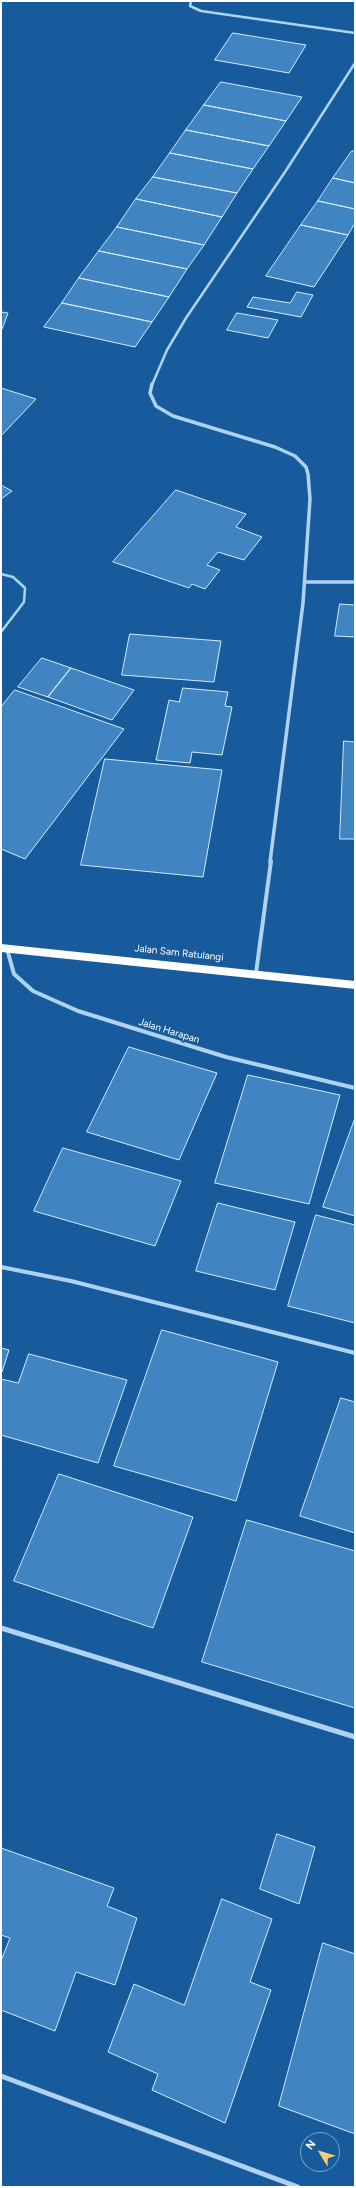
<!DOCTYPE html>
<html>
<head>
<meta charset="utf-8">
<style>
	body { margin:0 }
	#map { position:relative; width:356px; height:2188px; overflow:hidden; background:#185b9c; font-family:Figtree,sans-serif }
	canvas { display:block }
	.frame { position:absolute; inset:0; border:2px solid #fff; pointer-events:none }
	.north { position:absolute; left:300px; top:2132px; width:40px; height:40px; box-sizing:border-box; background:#185b9c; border:1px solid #749dc4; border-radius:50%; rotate:308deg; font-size:11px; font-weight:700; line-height:16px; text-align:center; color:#fff }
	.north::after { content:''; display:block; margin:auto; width:14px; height:18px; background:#ffca6f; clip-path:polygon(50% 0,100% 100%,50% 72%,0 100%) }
</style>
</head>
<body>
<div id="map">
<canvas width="356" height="2188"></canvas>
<div class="frame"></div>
<div class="north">N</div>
</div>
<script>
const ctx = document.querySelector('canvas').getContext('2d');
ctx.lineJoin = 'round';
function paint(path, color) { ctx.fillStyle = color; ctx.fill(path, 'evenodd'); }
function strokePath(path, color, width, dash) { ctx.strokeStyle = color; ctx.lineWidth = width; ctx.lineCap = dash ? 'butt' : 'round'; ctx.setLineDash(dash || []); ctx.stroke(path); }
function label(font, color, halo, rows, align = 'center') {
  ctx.font = font + ' Figtree,sans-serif'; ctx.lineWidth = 4; ctx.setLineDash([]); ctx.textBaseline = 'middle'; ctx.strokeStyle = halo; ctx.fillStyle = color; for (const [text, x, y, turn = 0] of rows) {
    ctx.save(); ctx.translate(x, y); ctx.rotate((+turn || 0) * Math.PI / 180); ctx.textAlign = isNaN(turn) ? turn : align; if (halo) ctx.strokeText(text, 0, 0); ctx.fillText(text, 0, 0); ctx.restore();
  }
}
const building = new Path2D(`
	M233 33 306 45 289 73 215 60Z
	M221 82 302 97 286 121 204 105Z
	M204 105 286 121 269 146 186 130Z
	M186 130 269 146 253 169 170 153Z
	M352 151H355V183L333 178Z
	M170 153 253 169 237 193 153 177Z
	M153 177 237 193 222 217 136 199Z
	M333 178 355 183V209L318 201Z
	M136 199 222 217 204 245 117 227Z
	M318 201 355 209V223L348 235 301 225Z
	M301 225 348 235 314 287 266 276Z
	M117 227 204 245 187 269 99 251Z
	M99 251 187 269 169 297 79 278Z
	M79 278 169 297 152 322 62 303Z
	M297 292 313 295 301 317 247 307 253 297 290 303Z
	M62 303 152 322 135 347 44 327Z
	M1 312 8 313 1 332Z
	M237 313 278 320 268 338 227 330Z
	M1 388 36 399 1 436Z
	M1 485 12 491 1 499Z
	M176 490 246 514 236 527 262 537 244 560 218 552 207 565 220 570 205 589 192 584 189 588 113 562Z
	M340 604 355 605V637L335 636Z
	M130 634 221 641 214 682 122 675Z
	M42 658 71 668 48 697 18 687Z
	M71 668 134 690 112 720 48 697Z
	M183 688 228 692 225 706 232 707 222 755 192 752 190 763 156 760 169 700 179 702Z
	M15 690 124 729 25 859 1 849V707Z
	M344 741 355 742V839H340Z
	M105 759 222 770 203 877 81 865Z
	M129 1047 217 1073 179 1160 87 1132Z
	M248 1075 340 1095 309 1204 215 1183Z
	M355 1118V1216L323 1207Z
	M63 1148 181 1181 155 1246 34 1211Z
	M218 1203 295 1222 275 1290 196 1271Z
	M316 1215 355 1225V1323L288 1306Z
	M162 1330 278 1362 236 1501 114 1466Z
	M1 1348 9 1350 2 1372 1 1371Z
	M29 1354 127 1380 98 1463 1 1435V1379L18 1383Z
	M341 1398 355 1402V1533L300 1516Z
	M59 1474 193 1517 153 1628 14 1581Z
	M247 1520 355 1551V1708L202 1662Z
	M277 1834 315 1847 299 1904 260 1889Z
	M1 1848 114 1888 107 1906 137 1918 115 1985 76 1972 55 2031 1 2010V1961L10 1938 1 1935Z
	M222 1899 272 1919 250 1982 271 1990 225 2123 152 2090 158 2074 108 2052 134 1984 184 2005Z
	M323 1943 355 1954V2134L279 2106Z`);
paint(building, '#4085c2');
strokePath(building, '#d6eafc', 1);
strokePath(new Path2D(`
	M1 574 13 577 25 588 24 602 1 632`), '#aed2f2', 2.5);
strokePath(new Path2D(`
	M191 1 190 6 201 11 355 33
	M152 385 167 350 186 318 285 172 355 63`), '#aed2f2', 2.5);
strokePath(new Path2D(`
	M152 384 150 393 156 406 173 416 275 447 295 456 306 467 308 474 310 499 303 603 270 862
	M306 582H355`), '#aed2f2', 3.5);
strokePath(new Path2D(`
	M7 949 14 974 33 991 78 1011 226 1057 355 1088
	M256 973 271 861
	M1 1267 71 1281 355 1353`), '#aed2f2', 4);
strokePath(new Path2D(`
	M1 1628 355 1737
	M1 2076 298 2187`), '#aed2f2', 5);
paint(new Path2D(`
	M1 944 355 981V989L1 952Z`), '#fcfeff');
label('10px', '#fff', '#185b9c', [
	["Jalan Sam Ratulangi",179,953,6],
	["Jalan Harapan",169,1031,17]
]);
</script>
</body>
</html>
